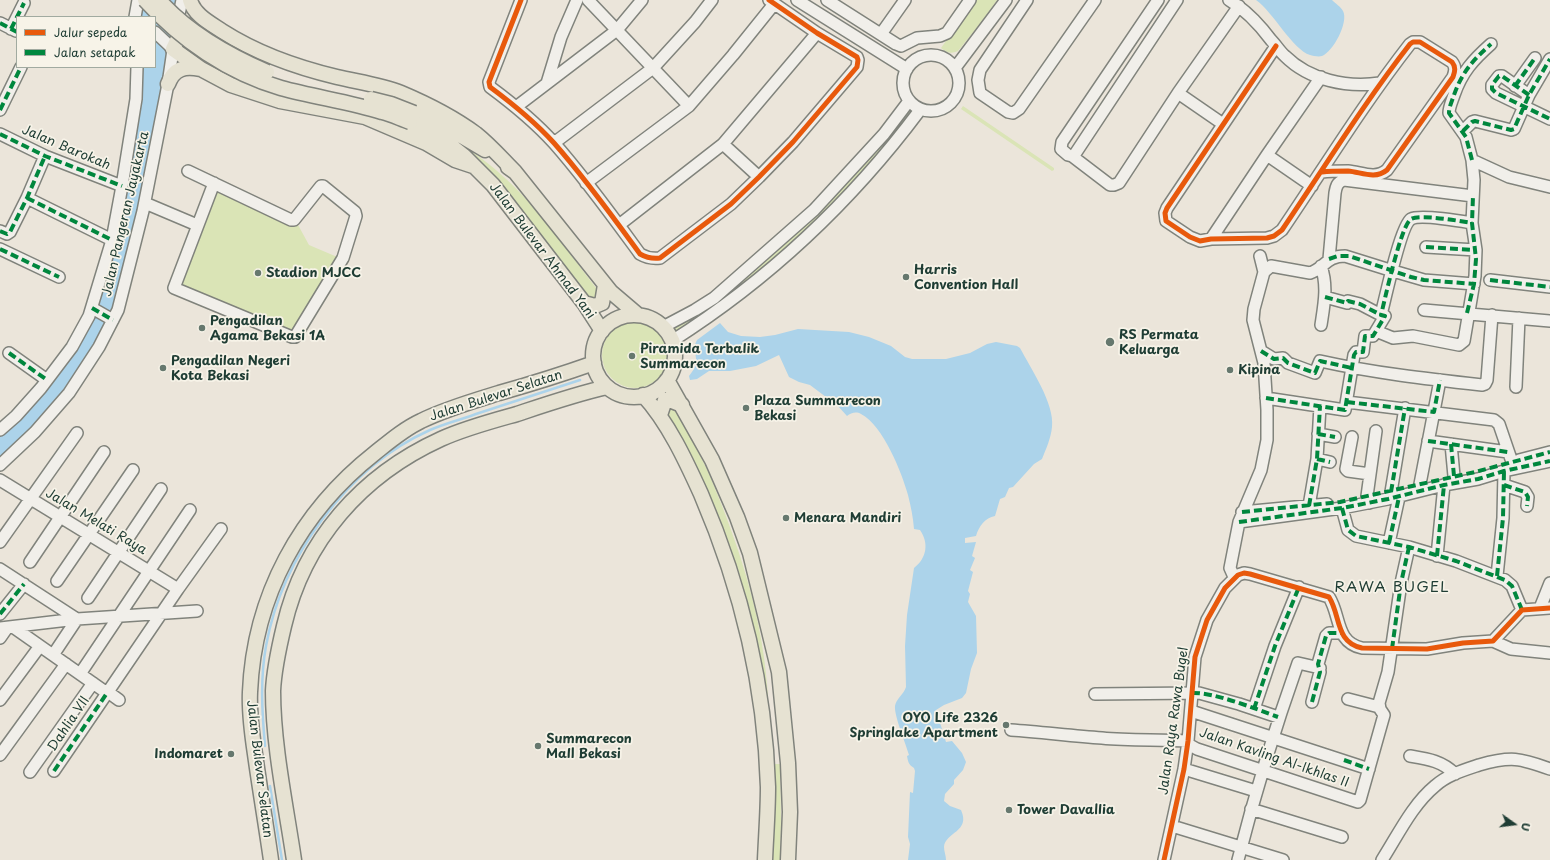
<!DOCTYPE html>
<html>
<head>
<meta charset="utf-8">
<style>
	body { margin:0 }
	#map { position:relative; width:1550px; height:860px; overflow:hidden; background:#ebe5da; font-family:"Playpen Sans",sans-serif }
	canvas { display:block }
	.legend { position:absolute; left:16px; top:16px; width:140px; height:52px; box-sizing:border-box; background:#f7f3e8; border:1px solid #a1aaa0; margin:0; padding:5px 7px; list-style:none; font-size:12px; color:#1f3d34 }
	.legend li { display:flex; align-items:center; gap:8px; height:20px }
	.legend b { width:20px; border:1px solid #a1aaa0 }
	.north { position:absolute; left:1494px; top:804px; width:40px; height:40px; -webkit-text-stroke:3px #f7f3e8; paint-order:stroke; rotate:104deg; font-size:11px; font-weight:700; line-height:16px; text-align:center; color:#1f3d34 }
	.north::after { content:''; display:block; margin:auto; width:14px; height:18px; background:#1f3d34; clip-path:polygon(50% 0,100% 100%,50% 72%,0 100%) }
</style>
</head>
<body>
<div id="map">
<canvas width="1550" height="860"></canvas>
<ul class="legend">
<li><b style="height:5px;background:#e8590c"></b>Jalur sepeda</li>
<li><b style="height:5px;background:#00873e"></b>Jalan setapak</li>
</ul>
<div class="north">U</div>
</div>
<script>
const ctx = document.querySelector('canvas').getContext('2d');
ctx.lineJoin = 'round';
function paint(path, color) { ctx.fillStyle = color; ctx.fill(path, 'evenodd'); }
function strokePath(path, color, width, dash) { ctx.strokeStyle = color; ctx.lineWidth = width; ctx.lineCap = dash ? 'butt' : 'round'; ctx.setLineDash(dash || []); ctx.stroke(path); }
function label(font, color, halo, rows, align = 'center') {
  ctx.font = font + ' "Playpen Sans",sans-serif'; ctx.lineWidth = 3.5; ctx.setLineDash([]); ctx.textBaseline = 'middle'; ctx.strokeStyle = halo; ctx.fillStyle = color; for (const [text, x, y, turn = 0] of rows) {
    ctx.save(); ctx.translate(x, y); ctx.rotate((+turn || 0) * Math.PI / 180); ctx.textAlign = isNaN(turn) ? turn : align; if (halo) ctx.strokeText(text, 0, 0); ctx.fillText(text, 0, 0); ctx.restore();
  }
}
paint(new Path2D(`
	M975 0H997L983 20 958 51C951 54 947 53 941 48Z
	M909 101 920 110 835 210 672 341 663 327 695 310 785 237Z
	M963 106 1054 168V170L1052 171 961 109Z
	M458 143C475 153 490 164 505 178 541 211 570 255 601 294L600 298 589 301 458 145Z
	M218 189 297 223 309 245 342 259 295 335 178 286Z
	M602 355a33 33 0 1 1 66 0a33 33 0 1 1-66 0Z
	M670 405 676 411C689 436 704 460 714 486 742 554 764 624 768 697L765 699 754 634 739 576 724 534 706 487 664 412Z
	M771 764H780L781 820 780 860H772Z`), '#dae4b6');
paint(new Path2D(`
	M138 0H180L118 310 92 359 0 465V430L72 347 103 270 137 67H155V17H135Z
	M1256 0H1332C1335 3 1341 7 1343 11 1349 22 1333 52 1322 56 1319 57 1313 56 1310 55 1293 50 1273 12 1256 0Z
	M720 323 728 332 741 336 760 337 775 335 798 329 849 332 869 337 891 346 905 357 912 359H946L970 353 987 344 996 342 1017 346 1020 348C1031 369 1055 404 1052 427 1051 438 1046 449 1042 459L1034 464 1013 487 1009 488 1005 497 1000 499 995 516C985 518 979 526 976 536L965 538V543L976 542 972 556 975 558 970 570 973 572 968 591 970 594 968 602 976 616 977 653 971 669 966 693 962 698 944 705 936 710 946 742 952 741 962 753 966 762 963 770 954 780V784L945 794 944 801 950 806 961 810C971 832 945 832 944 847 944 851 946 856 946 860H908L910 844 908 837 910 792 913 793 915 771 914 768C909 765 908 762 907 756L909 755C906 744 894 716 895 706 896 699 904 694 906 687L905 646 907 615 914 568C927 558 929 543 920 530L914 529C913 517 911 507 908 495 902 473 883 425 861 414 856 411 851 413 847 416L838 406 810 385 799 382 789 377 779 355 756 366 730 371H709L697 379 690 380 689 376C692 372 695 368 696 363 697 355 692 348 697 340Z`), '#acd3ea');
strokePath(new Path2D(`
	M265 746C262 712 260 679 266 646 282 557 347 467 430 430 446 423 463 419 479 413 513 402 546 391 580 380
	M270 786 282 860`), '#acd3ea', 2.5);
const minor = new Path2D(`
	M521 0 489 82 490 87C513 104 535 122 554 143 585 178 613 217 640 254 647 258 652 259 660 258L731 204 759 177 793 142 857 67 858 60 857 57 817 33 769 0
	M588 0 689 106
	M797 0 907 69
	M827 0 896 44 901 46 917 38 940 36 947 33 970 0
	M1027 0 980 70 978 80 980 93 1008 112 1013 113 1019 109 1095 0
	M1158 0 1062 142 1061 149 1068 155 1072 156 1075 154 1177 0
	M1229 0C1246 10 1259 24 1271 40 1276 45 1280 52 1285 56 1309 80 1347 88 1380 83
	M135 17 138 0
	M0 23 16 31
	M177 24 182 0
	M11 29 24 3
	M155 32 173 49
	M881 34 905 0
	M1276 46 1167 208 1165 213 1166 221 1190 237 1200 241 1211 239 1267 238 1274 236 1282 230C1324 168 1364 103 1410 44L1413 42H1420L1452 62C1456 67 1455 71 1453 77L1387 170C1375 180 1361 172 1348 171 1339 171 1330 171 1322 172
	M903 83a28 28 0 1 1 56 0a28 28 0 1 1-56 0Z
	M955 68 1006 0
	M547 83 561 37 577 0
	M1515 86 1535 58
	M1178 93 1223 124
	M1529 95 1502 76H1499L1492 85V89L1496 93 1550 119
	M516 107 617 30 642 0
	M0 110 21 67
	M1463 131 1472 122 1475 121 1511 130 1514 129 1529 95 1550 59
	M0 134 45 156 122 186
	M554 143 653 68 695 22 712 0
	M723 144 759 177
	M1267 155 1312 186
	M1072 156 1110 185H1114L1119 183 1178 93 1239 6
	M1472 160 1509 177 1550 187
	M188 171 291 220H294L321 186H323L355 212 356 216 343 258 295 337H292L174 288 214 183
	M586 183 689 106 733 55 774 4
	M27 198 112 240
	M145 203 197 225
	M619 225 723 144 817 33
	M0 231 7 234 10 232 27 198 45 156
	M1211 239 1267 155 1321 77
	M1426 247 1476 250
	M0 249 59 277
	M1260 256 1264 272
	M1329 259 1335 193C1336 187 1337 182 1344 180L1473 196
	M1490 280 1550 287
	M1325 297 1347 303 1348 301 1360 304 1381 315
	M92 308 113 320
	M1424 310 1550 321
	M1321 325C1324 305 1328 286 1321 266
	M663 327 695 310 714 298 814 210 884 134 909 101
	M1376 331 1393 338 1413 336 1459 345 1464 341 1475 276 1476 250 1472 223 1474 180 1472 160 1466 137 1449 113C1449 107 1452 101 1454 95 1462 72 1473 60 1491 44
	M672 341C768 280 852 201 920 110
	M1261 351 1274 359 1283 358 1288 363 1315 373 1320 361C1374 373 1428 379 1482 385L1485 384 1487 380 1492 315
	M9 353 47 380
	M1516 387 1519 318
	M1266 398 1345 410 1354 355 1356 352H1363L1365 336H1373L1385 316 1381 315C1385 299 1401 225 1411 219 1420 214 1460 221 1472 223
	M1347 402 1494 420 1499 424 1512 462
	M0 430 16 416 41 388 72 347 89 316 112 240 122 186 136 99 137 67
	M1318 434 1335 437
	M1352 437 1346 469 1348 471 1370 474
	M1428 441 1508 452
	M1451 444 1454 476
	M1317 459 1330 462
	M1519 460 1550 452
	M0 465 35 432 69 393 99 347 118 310 143 211 168 84 174 43
	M0 480 178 589
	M1420 484 1440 380
	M1504 485 1525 492 1528 497 1527 506
	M1391 492 1405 408
	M1369 503 1367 496 1376 431
	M1309 506 1317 459 1320 406
	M1342 508 1348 530 1356 536 1409 547 1456 561 1505 580 1512 586 1522 610
	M1242 512 1327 504
	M1239 522 1342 508 1388 499 1444 485 1478 479 1504 471 1550 461
	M0 542 77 433
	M1389 543 1399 497
	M1437 556 1444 485
	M30 562 104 452
	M0 569 77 619 53 655
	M1497 576 1503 518 1504 471
	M1234 577 1230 568 1239 522 1261 470 1267 440V410L1264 363 1253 320 1254 309 1264 272 1271 266 1310 273C1325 268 1326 256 1345 256L1393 271 1424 280 1474 284
	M57 581 133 470
	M88 598 161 489
	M1540 608 1550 583
	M0 614 24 584
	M13 627 107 693
	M0 628 77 619 197 611
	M0 638 7 628
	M1493 641 1511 649 1550 653
	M80 674 190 510
	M108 692 119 700
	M1095 694 1199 693 1239 704 1278 717
	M1348 699 1379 707
	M0 700 40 646
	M1312 702 1320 672 1318 664 1326 636 1329 633H1342
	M1254 709 1275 646 1299 587
	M1191 711 1369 769
	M1011 730C1041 732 1072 736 1102 738 1131 741 1160 739 1188 741
	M1188 744 1197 749 1358 802 1360 800 1384 715 1380 709 1379 703 1388 672 1401 583 1409 547
	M0 755 66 664
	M1410 756C1428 759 1442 761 1455 774
	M1184 769 1256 791
	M54 771 178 589 221 529
	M30 772 93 683
	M1251 809 1342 837
	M1172 826 1283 860
	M1164 860 1184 769 1188 741 1195 657 1207 620 1225 588 1238 575 1244 573 1250 574 1329 597C1341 616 1335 642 1362 648L1427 649 1463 643 1493 641 1522 610 1550 608
	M1238 860C1255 793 1275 728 1298 663L1320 668
	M1382 860C1398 835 1412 805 1435 786 1447 775 1464 770 1479 765 1511 756 1520 758 1550 769`);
const major = new Path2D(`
	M190 0C194 15 210 23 222 31 258 54 295 67 337 77 358 82 381 85 401 93 427 104 453 117 476 134 490 145 502 159 515 172
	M189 26 181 32 173 49 201 69 231 85 280 101 365 117 426 143 455 160 473 166
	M168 84C174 68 185 66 200 69
	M414 113 463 137 485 150
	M410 122 445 141 464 156 493 185 584 303 602 331
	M508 167 515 172 611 292 638 315
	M584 303 595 306 602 303 605 285
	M593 356a41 41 0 1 1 82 0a41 41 0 1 1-82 0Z
	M667 380 712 460 737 517 750 553 779 672 788 763 790 812 788 860
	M643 395C668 422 686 461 701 494 741 587 765 686 768 787 768 811 766 836 765 860
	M660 415 665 400 672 401 682 405
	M271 860C266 825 260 790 255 754 252 734 249 713 250 692 254 596 300 512 375 453 390 441 404 429 421 421 445 409 473 401 499 393 531 384 563 374 594 363
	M294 860C286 806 273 745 273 691 274 669 279 647 284 626 304 540 362 475 441 439 465 428 492 421 517 414 547 404 576 394 607 387`);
strokePath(minor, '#80837c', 14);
strokePath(major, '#80837c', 17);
strokePath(minor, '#f1efea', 11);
strokePath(major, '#e6e2d2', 14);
const majorBridge = new Path2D(`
	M145 0C181 40 229 73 281 88 314 97 349 102 382 112 391 114 401 119 410 122
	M159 0C188 33 228 55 267 72
	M371 99 391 104 414 113`);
strokePath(majorBridge, '#80837c', 17, []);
strokePath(majorBridge, '#e6e2d2', 14);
strokePath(new Path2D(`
	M0 23 17 32
	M11 29 24 3
	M1515 86 1535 58
	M1529 95 1502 76H1499L1492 85V89L1496 93 1550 119
	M0 110 21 67
	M1463 131 1472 122 1475 121 1511 130 1514 129 1529 95 1550 59
	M0 134 45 156 122 186
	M1472 160 1466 137 1449 113C1449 107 1452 101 1454 95 1462 72 1473 60 1491 44
	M27 198 112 240
	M0 231 7 234 10 232 27 198 45 156
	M1426 247 1476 250
	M0 249 59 277
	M1329 259 1338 256H1349L1411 277 1424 280 1474 284
	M1490 280 1550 287
	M1325 297 1347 303 1348 301 1360 304 1381 315
	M92 308 113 320
	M1467 313 1474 284 1476 259 1472 223 1473 196
	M1261 351 1274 359 1283 358 1288 363 1315 373 1320 361 1352 368
	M9 353 47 380
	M1266 398 1345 410 1354 355 1356 352H1363L1365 336H1373L1385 316 1381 315C1385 299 1401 225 1411 219 1420 214 1460 221 1472 223
	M1347 402 1434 412 1440 380
	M1318 434 1335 437
	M1428 441 1508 452
	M1451 444 1454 476
	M1317 459 1330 462
	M1504 485 1525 492 1528 497 1527 506
	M1391 492 1405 408
	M1309 506 1317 459 1320 406
	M1342 508 1348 530 1356 536 1409 547 1456 561 1505 580 1512 586 1522 610
	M1242 512 1340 502 1475 472 1550 452
	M1239 522 1342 508 1388 499 1444 485 1478 479 1504 471 1550 461
	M1389 543 1399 497
	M1437 556 1444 485
	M1497 576 1503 518 1504 471
	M0 614 24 584
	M1392 649 1401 583 1409 547
	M1192 693C1214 692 1256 709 1278 717
	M1312 702 1320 672 1318 664 1326 636 1329 633H1342
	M1254 709 1275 646 1299 587
	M1344 760 1369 769
	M54 771 107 693`), '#00873e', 4, [8, 4]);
strokePath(new Path2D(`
	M521 0 489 82 490 87C513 104 535 122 554 143 585 178 613 217 640 254 647 258 652 259 660 258L731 204 759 177 793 142 857 67 858 60 857 57 817 33 769 0
	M1276 46 1167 208 1165 213 1166 221 1190 237 1200 241 1211 239 1267 238 1274 236 1282 230C1324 168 1364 103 1410 44L1413 42H1420L1452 62C1456 67 1455 71 1453 77L1387 170C1375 180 1361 172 1348 171 1339 171 1330 171 1322 172
	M1164 860 1184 769 1188 741 1195 657 1207 620 1225 588 1238 575 1244 573 1250 574 1329 597C1341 616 1335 642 1362 648L1427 649 1463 643 1493 641 1522 610 1550 608`), '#e8590c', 5);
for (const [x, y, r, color] of [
	[258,273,4,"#66786e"],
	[906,277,4,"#66786e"],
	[202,328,4,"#66786e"],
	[1110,342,5,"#66786e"],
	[632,356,4,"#66786e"],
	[163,368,4,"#66786e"],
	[1230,370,4,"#66786e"],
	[746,408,4,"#66786e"],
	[786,518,4,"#66786e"],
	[1006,725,4,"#66786e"],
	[538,746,4,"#66786e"],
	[231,754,4,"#66786e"],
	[1009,810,4,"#66786e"]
]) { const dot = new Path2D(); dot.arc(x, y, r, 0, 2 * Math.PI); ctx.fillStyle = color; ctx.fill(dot); strokePath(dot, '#f7f3e8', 1.5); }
label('13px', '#1f3d34', '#f7f3e8', [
	["Jalan Barokah",66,148,23],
	["Jalan Pangeran Jayakarta",126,214,-77],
	["Jalan Bulevar Ahmad Yani",542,251,53],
	["Jalan Bulevar Selatan",496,396,-18],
	["Jalan Melati Raya",96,522,31],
	["Jalan Raya Rawa Bugel",1174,721,-82],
	["Dahlia VII",69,724,-56],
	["Jalan Kavling Al-Ikhlas II",1274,758,19],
	["Jalan Bulevar Selatan",259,769,83]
]);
label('bold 13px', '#1f3d34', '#f7f3e8', [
	["Harris",914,270],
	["Convention Hall",914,285],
	["Stadion MJCC",266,273],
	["Pengadilan",210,321],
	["Agama Bekasi 1A",210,336],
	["RS Permata",1119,335],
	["Keluarga",1119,350],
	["Piramida Terbalik",640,349],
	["Summarecon",640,364],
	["Pengadilan Negeri",171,361],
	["Kota Bekasi",171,376],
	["Kipina",1238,370],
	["Plaza Summarecon",754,401],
	["Bekasi",754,416],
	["Menara Mandiri",794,518],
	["OYO Life 2326",998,718,"right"],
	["Springlake Apartment",998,733,"right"],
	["Summarecon",546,739],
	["Mall Bekasi",546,754],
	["Indomaret",223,754,"right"],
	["Tower Davallia",1017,810]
], 'left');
ctx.letterSpacing = '1px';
label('15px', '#1f3d34', '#f7f3e8', [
	["RAWA BUGEL",1392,588]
]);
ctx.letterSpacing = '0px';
</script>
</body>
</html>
